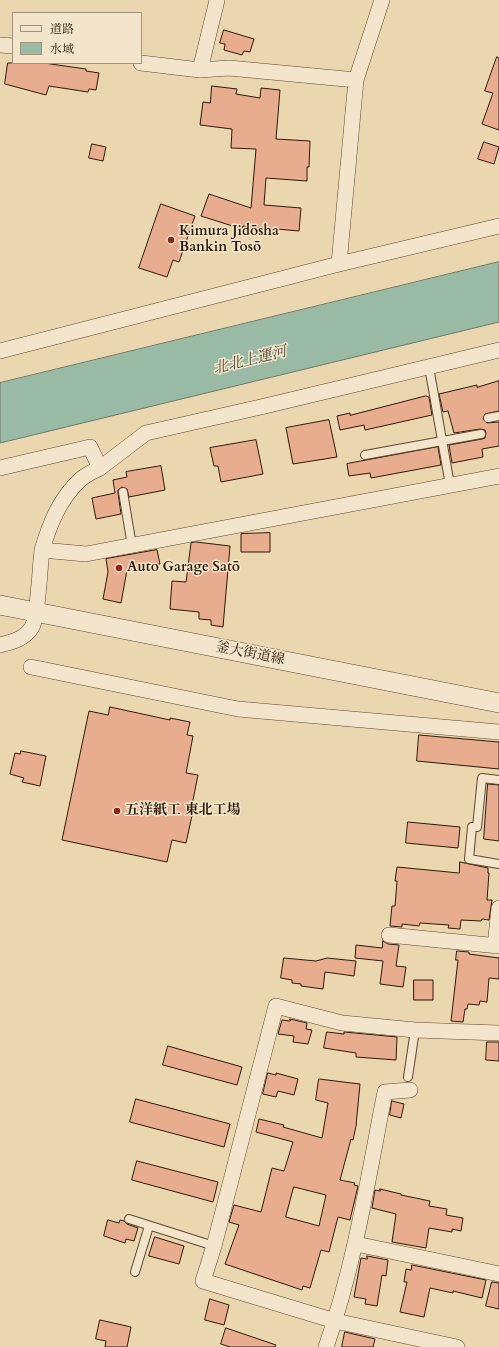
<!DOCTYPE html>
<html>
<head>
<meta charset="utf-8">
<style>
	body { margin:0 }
	#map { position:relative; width:499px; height:1347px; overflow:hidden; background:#ebd7af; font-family:Cardo,"Noto Serif JP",serif }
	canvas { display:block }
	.legend { position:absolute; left:12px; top:12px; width:130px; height:52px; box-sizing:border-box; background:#f2e5cb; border:1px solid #a4937d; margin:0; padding:5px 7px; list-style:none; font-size:12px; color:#2f1807 }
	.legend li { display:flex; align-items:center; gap:8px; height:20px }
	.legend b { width:20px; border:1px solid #a4937d }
</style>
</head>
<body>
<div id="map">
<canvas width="499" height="1347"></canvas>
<ul class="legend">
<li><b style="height:5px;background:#f2e5cb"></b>道路</li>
<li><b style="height:11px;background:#99baa5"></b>水域</li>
</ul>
</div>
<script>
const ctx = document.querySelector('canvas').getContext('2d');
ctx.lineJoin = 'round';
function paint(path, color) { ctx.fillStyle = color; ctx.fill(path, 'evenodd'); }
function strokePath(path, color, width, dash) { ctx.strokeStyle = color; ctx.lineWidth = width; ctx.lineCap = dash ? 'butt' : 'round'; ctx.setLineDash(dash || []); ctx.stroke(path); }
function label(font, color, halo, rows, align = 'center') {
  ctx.font = font + ' Cardo,"Noto Serif JP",serif'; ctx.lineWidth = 3; ctx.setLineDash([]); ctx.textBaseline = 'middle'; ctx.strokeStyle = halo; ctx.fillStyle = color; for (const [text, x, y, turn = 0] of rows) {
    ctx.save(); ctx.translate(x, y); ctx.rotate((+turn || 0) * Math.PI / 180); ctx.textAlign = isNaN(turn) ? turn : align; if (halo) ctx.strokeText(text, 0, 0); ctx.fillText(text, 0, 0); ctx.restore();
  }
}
const water = new Path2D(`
	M499 262V322L0 443V383Z`);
paint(water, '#99baa5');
strokePath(water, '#6f7966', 1);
const building = new Path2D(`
	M224 30 254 39 250 52 244 51 242 55 224 50 225 44 220 43Z
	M497 57 499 58V130L482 124 493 93 485 91Z
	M8 63H44L86 69V71L99 73 96 90 89 89 88 92 49 86 46 95 5 84Z
	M212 86 237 89 236 94 260 98 261 88 280 90 276 139 310 141 309 167H307V181L266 178 264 205 301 208 299 231 243 226 242 229 201 216 209 194 251 208 256 149 231 148 232 129 200 125 203 102 210 103Z
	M484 142 499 147 494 164 478 159Z
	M92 144 106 147 103 161 89 158Z
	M161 204 195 216 179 262 173 260 167 277 139 268Z
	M499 381V411L485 414 483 419 487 423 499 422V446L482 449 483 457 452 463 449 445 482 439 485 438 486 433 485 430 480 429 454 433 448 411 443 412 439 394 477 385V387Z
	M426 396 429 397 432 415 365 430 364 425 340 430 337 416 350 413V415Z
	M329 420 337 457 293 464 286 428Z
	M256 440 263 474 221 482 218 466H214L210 448Z
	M438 447 441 465 371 478 370 473 349 476 347 464Z
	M161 466 165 490 129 497 127 489 122 487 118 490V493L121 514 96 519 92 498 115 493 113 480 127 477 126 472Z
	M270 533V552H241V534Z
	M196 542 230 546 223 627 211 625V620L199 619V612L170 609 172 581 186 582 191 543Z
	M157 550 160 564 127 570 121 603 103 599 108 572 106 559Z
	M110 707 170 720V718L190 722 187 735 193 736 186 773 198 775 191 810 193 811 186 843 172 840 167 862 62 840 89 711 108 715Z
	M419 735 499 742V769L417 761Z
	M21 751 46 756 40 786 22 782 24 778 10 774 15 753 20 754Z
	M488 784 499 785V841L484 839Z
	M408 822 460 827 458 848 406 843Z
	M460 862 488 868V873H489L487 900H492L489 920 482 919 481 921 461 920 460 929 448 928 449 925 420 923 419 926 402 924V927L390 926 392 906H395L397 881H395L397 867 459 873Z
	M383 941 388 944 399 945 396 966 406 967 403 987 380 984 383 961 355 958 356 945 382 948Z
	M457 951 469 952V954L499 958V979L489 978 487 1002 480 1001 479 1005 468 1004 467 1009H465L463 1022 451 1021 458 960H456Z
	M284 958 316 961 327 958 356 961 354 976 325 972 323 989 301 986V984L292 983V980L281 978Z
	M414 980H433V1000H414Z
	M290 1019 307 1023 306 1029 312 1030 308 1044 293 1042 294 1036 278 1034 282 1020 290 1021Z
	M327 1032 344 1034V1032L397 1037 396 1060 356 1057V1053L324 1048Z
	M487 1042H499V1061L486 1060Z
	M168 1046 242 1067 237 1085 163 1065Z
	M268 1073 276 1075V1073L298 1079 294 1095 278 1091 276 1097 263 1094Z
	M319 1079 360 1084 356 1126 353 1140 351 1139 340 1180 355 1183 354 1185 358 1186 350 1220 338 1217 329 1252 321 1250 310 1288 303 1286 302 1290 225 1264 239 1225 229 1222 234 1205 261 1212 272 1168 284 1171 293 1142 256 1132 259 1119 284 1125 283 1127 322 1138 328 1103 316 1100ZM294 1187 326 1195 319 1226 286 1217Z
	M136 1099 230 1124 224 1147 130 1122Z
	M392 1101 404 1104 401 1118 390 1115Z
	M137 1161 218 1182 213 1202 132 1180Z
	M380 1189 401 1194V1195L430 1201 429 1206 447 1209 446 1215 463 1218 461 1231 452 1229V1232L429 1228 426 1248 392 1242 396 1214 372 1208 375 1190 380 1191Z
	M108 1220 119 1223 120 1220 124 1221 127 1224 138 1228 134 1241 126 1239 125 1243 104 1236Z
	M155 1237 184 1246 179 1264 149 1256Z
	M367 1256 388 1260 386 1276 382 1275 377 1306 365 1304 366 1299 354 1297 361 1258 367 1259Z
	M412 1265 486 1280 482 1298 453 1291V1293L430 1288 424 1317 400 1312 407 1282H404L406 1269 411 1270Z
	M492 1282 499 1283V1309L486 1306Z
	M210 1299 229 1305 224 1325 205 1320Z
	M100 1320 131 1327 127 1347H105L106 1341 96 1339Z
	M226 1328 276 1345 275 1347H230L221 1344Z
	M345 1332 375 1339 373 1347H342Z`);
paint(building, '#e8ac8f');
strokePath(building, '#2f1807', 1);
const service = new Path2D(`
	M429 367 450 485
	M488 418 499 416
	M365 455 481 434
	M123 492 132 546
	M499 780 482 778 477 827H472L469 859 499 864
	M408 1077 415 1030
	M129 1219 214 1246
	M135 1272 149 1226`);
const minor = new Path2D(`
	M0 45 13 46
	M141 63 200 70 229 68 356 80
	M200 70 217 0
	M339 264 356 80 382 0
	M0 351 339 264 499 226
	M0 468 90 447 100 468 146 433 265 406 499 350
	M42 550C50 523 60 498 81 479 87 474 94 471 100 468
	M0 645C12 642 25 639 32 627 38 617 40 565 42 550L86 554 499 476
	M31 667 238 709 499 732
	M389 935 499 946
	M495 946 499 908
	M356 1244 499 1274
	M326 1347C355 1264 368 1178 385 1092L410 1090
	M457 1347 335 1321 203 1281 214 1246 276 1006 342 1023 415 1030 499 1033`);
const tertiary = new Path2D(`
	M0 605 499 703`);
strokePath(service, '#5e4831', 10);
strokePath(minor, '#5e4831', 16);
strokePath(tertiary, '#5e4831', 20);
strokePath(service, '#f2e5cb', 8);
strokePath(minor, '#f2e5cb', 15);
strokePath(tertiary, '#f2e5cb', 19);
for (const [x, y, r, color] of [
	[171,240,4,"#8f2418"],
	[119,568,4,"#8f2418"],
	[117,811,4,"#8f2418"]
]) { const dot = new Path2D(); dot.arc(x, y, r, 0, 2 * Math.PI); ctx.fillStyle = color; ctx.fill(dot); strokePath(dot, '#f2e5cb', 1.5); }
label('bold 14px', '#2f1807', '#f2e5cb', [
	["Kimura Jidōsha",179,232],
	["Bankin Tosō",179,248],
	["Auto Garage Satō",127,568],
	["五洋紙工 東北工場",125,811]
], 'left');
label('14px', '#2f1807', '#f2e5cb', [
	["釜大街道線",250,654,11]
]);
label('italic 15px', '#4f4936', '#f2e5cb', [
	["北北上運河",250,361,-14]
]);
</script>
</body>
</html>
